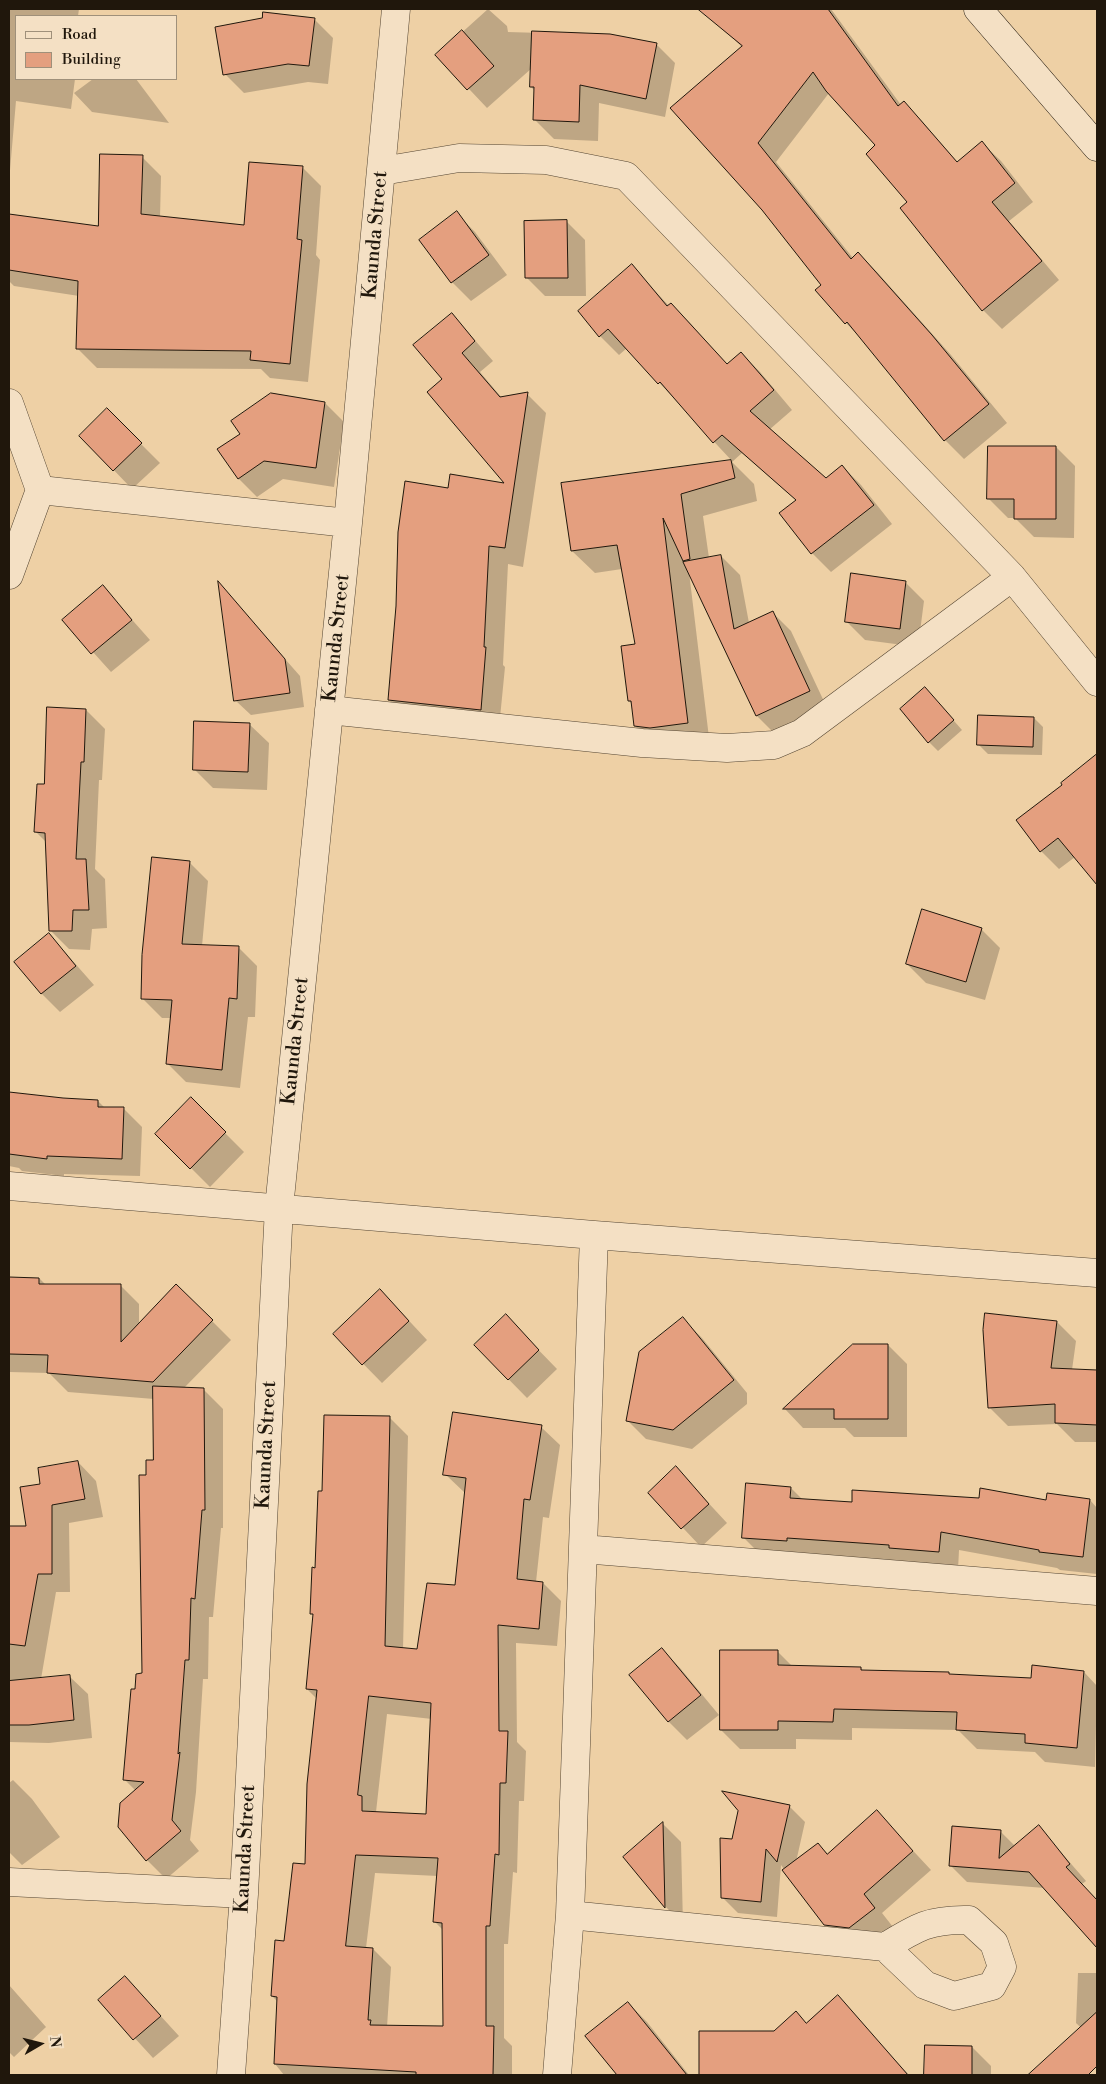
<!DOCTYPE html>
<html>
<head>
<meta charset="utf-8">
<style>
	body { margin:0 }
	#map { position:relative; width:1106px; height:2084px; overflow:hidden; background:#eed0a5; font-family:"Libre Bodoni",serif }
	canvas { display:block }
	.frame { position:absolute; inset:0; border:10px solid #20170c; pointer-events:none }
	.legend { position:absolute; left:15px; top:15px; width:162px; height:65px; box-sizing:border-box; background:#f4e0c4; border:1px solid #9f907a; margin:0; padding:6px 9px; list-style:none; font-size:15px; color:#20170c }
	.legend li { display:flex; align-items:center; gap:10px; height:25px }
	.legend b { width:25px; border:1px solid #9f907a }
	.north { position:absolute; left:15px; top:2019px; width:50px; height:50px; -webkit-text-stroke:4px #f4e0c4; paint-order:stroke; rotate:82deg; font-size:14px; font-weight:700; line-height:20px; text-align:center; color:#20170c }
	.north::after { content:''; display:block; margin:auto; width:18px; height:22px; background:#20170c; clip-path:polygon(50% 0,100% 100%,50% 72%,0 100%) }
</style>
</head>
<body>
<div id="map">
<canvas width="1106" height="2084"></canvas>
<div class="frame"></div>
<ul class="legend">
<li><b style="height:6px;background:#f4e0c4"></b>Road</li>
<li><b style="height:14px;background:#e49f7f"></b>Building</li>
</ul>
<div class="north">N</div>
</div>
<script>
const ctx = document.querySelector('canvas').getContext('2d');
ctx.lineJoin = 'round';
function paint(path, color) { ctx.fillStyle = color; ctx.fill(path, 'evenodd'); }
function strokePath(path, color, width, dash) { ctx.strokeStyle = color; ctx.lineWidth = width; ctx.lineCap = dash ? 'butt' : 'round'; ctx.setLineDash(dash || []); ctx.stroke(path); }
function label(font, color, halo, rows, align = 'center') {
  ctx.font = font + ' "Libre Bodoni",serif'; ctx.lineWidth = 4; ctx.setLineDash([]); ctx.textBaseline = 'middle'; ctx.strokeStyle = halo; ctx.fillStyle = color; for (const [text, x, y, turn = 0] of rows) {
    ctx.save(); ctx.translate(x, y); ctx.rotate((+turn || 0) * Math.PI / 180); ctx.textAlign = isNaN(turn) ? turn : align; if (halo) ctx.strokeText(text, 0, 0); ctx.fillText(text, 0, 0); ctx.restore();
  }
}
paint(new Path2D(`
	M9 9H79L78 16H16V79H75L71 109 16 101 9 182Z
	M488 9 507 26 508 32 610 35 656 44 675 63 665 117 599 103 598 141 554 139 535 120V91L531 87 532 68 487 108 437 55Z
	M720 9H831L901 105 904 103 922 121 958 163 982 143 1001 161 1033 202 1009 221 1059 280 1002 329 983 310 902 208 909 202 877 145 829 93 776 162 853 258 858 253 877 272 951 355 1007 423 964 459 945 440 864 341 846 323 822 285 763 209 742 47 712 19Z
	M314 19 333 38 328 84 308 82 244 93 225 74Z
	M93 79H136L169 123 92 112 74 93Z
	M142 157 161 176 160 218 245 226 302 167 321 186 316 255 320 260 308 382 270 378 261 369 97 368 78 349 79 296 14 286 9 281V215L99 228Z
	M456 213 475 232 507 275 471 301 452 282Z
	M566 221 585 240 586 296H545L526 277Z
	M632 266 669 306 671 304 690 323 727 365 741 353 760 372 792 410 769 430 826 479 842 466 861 485 892 524 831 572 812 553 797 501 742 453 732 462 754 484 757 501 703 516 709 558 721 556 740 575 749 623 772 612 791 631 828 710 776 735 757 716 689 572 710 746 658 749 635 726 632 704 629 701 636 645 622 569 595 573 572 551 563 484 732 461 627 348 619 355 600 336Z
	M452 314 493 361 480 372 502 398 527 394 546 413 523 567 508 564 503 665 505 667 499 728 408 719 389 700 449 490 507 484 443 379Z
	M325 403 344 422 334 487 283 479 257 497 238 478Z
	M107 410 160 463 132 489 81 436Z
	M1056 447 1075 466 1074 538 1034 537 1015 518H1008L989 499Z
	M905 582 924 601 918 647 865 640 846 621Z
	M219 584 300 676 304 707 251 715 236 701Z
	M103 587 150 640 111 672 64 620Z
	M925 688 962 730 938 751 929 742Z
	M86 710 105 729 102 780H99L95 869 105 879 107 928 92 929 90 950 69 949 50 930 47 843 36 832 46 786Z
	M1034 718 1043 727 1042 755 988 754 978 744Z
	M249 724 269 743 267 790 213 788 194 769Z
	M1097 756V885L1075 857 1059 869 1041 851 1018 820 1064 785 1062 783Z
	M189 862 208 881 202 946 238 947 257 966 255 1017H248L240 1088 186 1082 167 1063 172 1018H162L143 999Z
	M981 929 1000 948 985 1000 926 983 907 964Z
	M49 934 94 985 60 1012 41 993Z
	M191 1099 244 1152 210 1187 157 1134Z
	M98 1101 105 1108 124 1109 142 1127 140 1176 64 1174V1176L22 1171 19 1168 9 1166V1107Z
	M9 1277 39 1278 46 1285H120L139 1304V1325L212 1321 231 1340 183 1389H203L223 1409V1528H221L213 1617H209L208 1679H203L196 1792 190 1840 199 1851 166 1879 147 1860 136 1791 124 1779 136 1690 143 1675 147 1476 154 1461V1399L68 1392 49 1373 9 1372Z
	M399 1310 427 1340 382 1383 334 1334Z
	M986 1315 1057 1322 1076 1341 1072 1370 1097 1371V1442H1075L1057 1424 1008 1426 989 1407Z
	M683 1319 702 1338 747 1393V1404L692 1449 646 1439 627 1420Z
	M524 1335 557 1369 527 1398 475 1345Z
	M853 1345H888L907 1364V1437H854L845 1428H803L785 1409Z
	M389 1417 408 1436 403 1649 418 1650 456 1586 465 1493 445 1474 541 1427 560 1445 549 1518 543 1517 536 1582 543 1583 561 1601 557 1646 516 1643 517 1742 526 1751 524 1801H519L517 1873 513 1872 508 1944H504V2038L512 2046V2075H284L275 2064 278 2002 272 1996 306 1866 317 1699 307 1689 314 1616 311 1613 324 1493ZM387 1714 432 1719 427 1815 376 1812ZM375 1873 438 1876 434 1921 444 1931V2027H387L391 1967 373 1949 366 1948Z
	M78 1462 96 1481 103 1517 69 1523 70 1592H56L41 1679 69 1676 88 1694 92 1738 49 1743 9 1742V1527L28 1528Z
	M676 1468 727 1523 701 1547 650 1493Z
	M791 1488 803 1500 853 1503 1090 1500 1097 1508V1574L1060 1570 1057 1568 959 1550 958 1570 763 1557 744 1538Z
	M662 1649 680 1668 719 1715 687 1740 668 1721Z
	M777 1651 793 1667 861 1668 864 1672 948 1673 951 1676 1032 1679 1084 1672 1097 1686 1095 1767 1045 1762 1035 1752 977 1749 958 1730 852 1728V1740L796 1739V1749H740L721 1730Z
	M13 1780 32 1799 60 1837 22 1865 9 1852V1783Z
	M789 1806 805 1822 796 1862 818 1844 828 1854 877 1812 931 1870 882 1913 893 1927 868 1946 844 1944 825 1924 781 1865 777 1917 738 1913 722 1897 733 1840Z
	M663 1824 681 1842 683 1925 666 1907 624 1857Z
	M1039 1827 1086 1881 1082 1884 1097 1901V1946L1045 1888 967 1882 950 1865 1000 1831 1015 1846Z
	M1078 1973H1097V2038H1092L1076 2023Z
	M125 1977 179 2036 153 2058 100 2000Z
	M9 1985 46 2027 14 2057 9 2052Z
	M837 1997 909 2075H700L774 2033 796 2013 807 2024Z
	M628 2003 647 2022 689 2075H619L587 2036Z
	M926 2046 972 2047 991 2066V2075H926Z
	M1058 2049 1084 2075H1030Z`), '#0003');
const building = new Path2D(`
	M698 9H828L898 106 904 101 957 162 982 141 1015 183 992 202 1042 261 982 311 900 208 907 202 866 154 875 145 826 91 813 72 758 143 851 259 858 252 932 335 989 404 944 441 847 322 845 324 815 290 821 285 762 210 670 108 742 46Z
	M263 12 315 18 309 66 288 64 223 75 215 27 262 18Z
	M462 30 494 66 467 90 435 55Z
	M532 31 610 34 657 43 646 99 580 85 579 122 533 120 534 87H530Z
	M100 154 143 155 141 214 244 225 249 162 303 166 297 239 302 240 290 364 250 360 251 351 76 349 78 281 9 270V214L98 226Z
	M457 211 489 255 451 283 419 240Z
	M567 220 568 278H525L524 221Z
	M632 264 667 306 671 303 727 364 741 352 774 390 750 411 826 478 842 465 874 505 811 554 779 513 796 500 722 435 713 443 660 382 658 384 608 329 599 337 578 311Z
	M452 313 475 341 462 353 500 397 528 392 505 548 489 546 484 647H486L481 710 388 700 396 606 398 532 405 481 448 488 450 474 504 483 427 392 442 379 413 345Z
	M271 393 325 402 316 468 264 461 238 479 217 449 240 434 231 421Z
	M107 408 142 443 113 471 79 436Z
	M988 446H1056V519H1014V499H987Z
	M731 460 735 478 681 494 690 559 683 561 663 518 688 723 650 728 634 726 631 701H628L621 646 635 644 617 545 571 551 561 483Z
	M721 555 734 629 773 611 810 691 756 716 683 562Z
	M851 573 906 581 900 629 845 622Z
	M218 581 285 659 290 693 234 701Z
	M103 585 132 620 91 654 62 620Z
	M925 687 954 720 928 743 900 709Z
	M47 707 86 709 84 762H81L76 859H86L89 910H73L72 931H49L45 833 34 832 37 784H44Z
	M978 715 1034 717 1033 747 977 745Z
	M194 721 250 723 248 772 193 770Z
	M1097 754V885L1058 838 1040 852 1016 820 1062 785 1061 783Z
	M152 857 190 861 182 944 239 946 237 999 229 998 222 1070 166 1064 172 1000 141 999 142 955Z
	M922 909 982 928 966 982 906 964Z
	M49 933 76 966 41 994 14 962Z
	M9 1092 63 1098 98 1100V1107H124L122 1159 47 1156V1159L9 1154Z
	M191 1097 226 1132 190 1169 155 1134Z
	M9 1277 39 1278V1284H121V1342L176 1284 213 1320 153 1382 47 1373 48 1355 9 1354Z
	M380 1289 409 1321 362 1365 333 1334Z
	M985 1313 1057 1321 1051 1368 1097 1370V1425L1055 1423V1404L988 1408 983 1330Z
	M506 1314 539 1350 508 1380 474 1345Z
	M683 1317 734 1380 673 1430 626 1421 639 1352Z
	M853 1344H888V1419H834V1409H783Z
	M153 1386 204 1388 205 1510H202L195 1599 191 1598 189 1660H185L178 1754 180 1752 172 1820 181 1831 146 1861 118 1827 120 1803 144 1782 123 1780 131 1689H135L136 1674 142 1673 139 1475H146V1460H153Z
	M453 1412 542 1425 530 1500 524 1499 517 1579 543 1582 539 1629 498 1625 499 1731H508L506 1783H500L499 1855 495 1854 490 1926H486V2026H494L493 2075H416V2072L274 2064 277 1997 271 1996 275 1940 284 1941 293 1863 305 1864 307 1784 317 1690 306 1689 313 1614H310L312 1567 315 1568 318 1491H322L324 1415 390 1416 385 1646 417 1649 427 1583 455 1585 466 1478 443 1475ZM369 1696 431 1703 426 1814 362 1811V1796L358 1795ZM356 1855 438 1858 433 1922 442 1923 443 2026 370 2025 371 2020H368L373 1948 346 1946Z
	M78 1461 85 1499 52 1505V1574H38L25 1646 9 1644V1526H26L20 1487 40 1484 38 1468Z
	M676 1466 709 1504 681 1529 648 1493Z
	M746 1483 791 1487 790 1498 852 1502V1490L979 1498 980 1488 1046 1500 1047 1493 1090 1499 1083 1557 1039 1552V1550L941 1532 939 1552 889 1548V1545L787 1538V1541L742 1538Z
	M662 1648 701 1695 668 1722 629 1675Z
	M720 1650H778V1665L861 1667V1670L949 1672V1674L1031 1678 1032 1665 1084 1671 1077 1748 1025 1743V1734L956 1730 957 1712 834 1709 833 1722 778 1721V1730H720Z
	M70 1675 74 1720 29 1725H9V1681Z
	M722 1791 790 1805 777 1862 766 1849 761 1902 721 1898 720 1838 732 1839 738 1811Z
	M877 1810 913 1851 864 1894 875 1908 849 1928 824 1925 782 1870 818 1843 827 1854Z
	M663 1822 665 1908 623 1857Z
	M1039 1825 1070 1864 1066 1867 1097 1900V1948L1029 1872 949 1866 952 1826 1001 1830 999 1858Z
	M125 1976 161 2016 133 2040 98 2000Z
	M838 1995 908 2075H699V2031H774L796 2011 806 2023Z
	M628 2002 687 2075H617L585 2036Z
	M1097 2012V2066L1088 2075H1028Z
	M925 2045 972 2046V2075H924Z`);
paint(building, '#e49f7f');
strokePath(building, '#20170c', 1);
const street = new Path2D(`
	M382 171 459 158 546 160 626 176 1012 577 1097 682
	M9 403 40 490 9 575
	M40 490 348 523
	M329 710 642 743 727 748 774 745 802 733 1012 577
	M9 1186 594 1235 1097 1273
	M583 1549 1097 1591
	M9 1882 244 1894
	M570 1915 885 1947 925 1985 954 1996 992 1986 1002 1967 994 1943 969 1920C930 1919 917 1927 885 1947
	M231 2075 244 1894 279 1208 348 523 396 9
	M557 2075 570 1915 594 1235`);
const secondary = new Path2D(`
	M978 9 1097 147`);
strokePath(street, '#544532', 29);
strokePath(secondary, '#20170c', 29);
strokePath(street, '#f4e0c4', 28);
strokePath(secondary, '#f4e0c4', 28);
label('20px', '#20170c', '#f4e0c4', [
	["Kaunda Street",376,235,-85],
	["Kaunda Street",337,638,-84],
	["Kaunda Street",296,1041,-84],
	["Kaunda Street",267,1445,-87],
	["Kaunda Street",246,1849,-87]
]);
</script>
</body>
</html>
